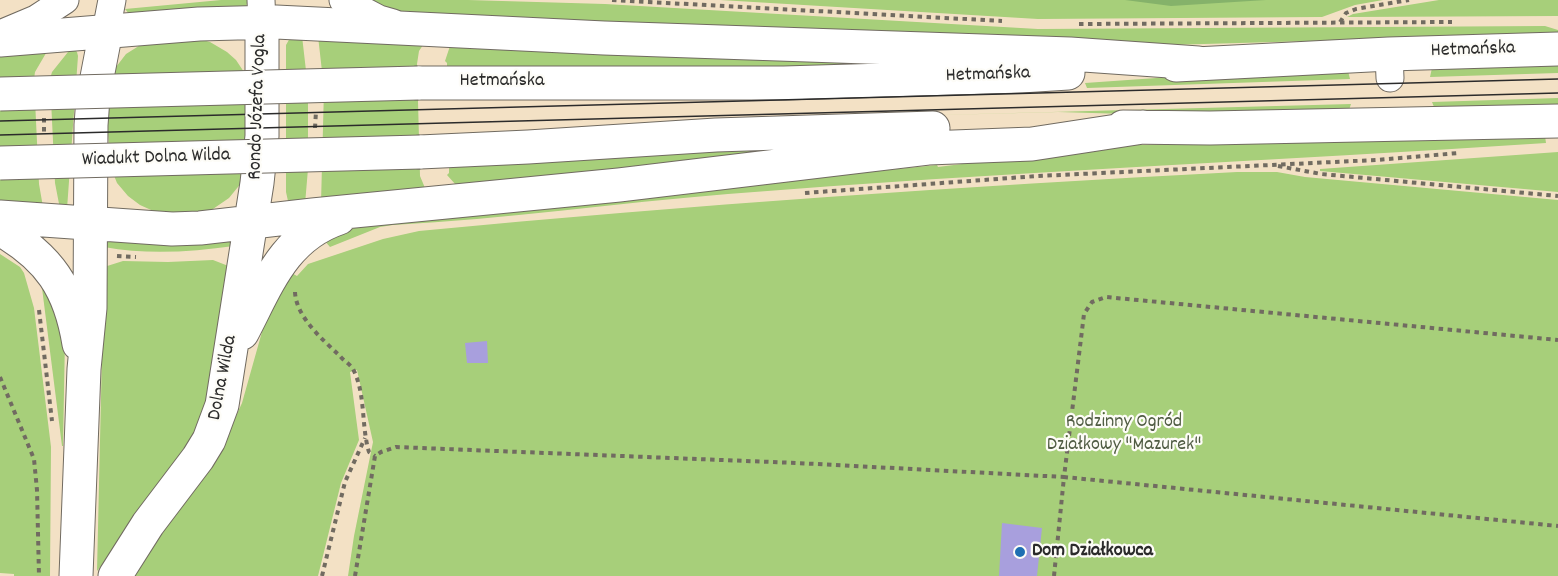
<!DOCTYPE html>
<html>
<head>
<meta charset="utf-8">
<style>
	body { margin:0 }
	canvas { display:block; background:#f3e1c5 }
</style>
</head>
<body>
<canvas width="1558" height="576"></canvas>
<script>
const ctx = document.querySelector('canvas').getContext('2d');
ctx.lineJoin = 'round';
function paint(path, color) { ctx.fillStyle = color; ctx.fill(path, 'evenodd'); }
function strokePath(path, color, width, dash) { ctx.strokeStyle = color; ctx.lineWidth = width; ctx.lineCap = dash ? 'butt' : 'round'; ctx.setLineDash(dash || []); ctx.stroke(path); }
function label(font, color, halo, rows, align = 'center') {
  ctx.font = font + ' Dekko,sans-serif'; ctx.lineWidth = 4.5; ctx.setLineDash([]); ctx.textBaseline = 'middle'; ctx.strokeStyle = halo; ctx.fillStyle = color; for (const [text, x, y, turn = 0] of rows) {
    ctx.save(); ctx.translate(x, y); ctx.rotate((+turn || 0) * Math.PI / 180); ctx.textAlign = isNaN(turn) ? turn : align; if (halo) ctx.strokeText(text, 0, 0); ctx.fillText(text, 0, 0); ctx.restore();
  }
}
paint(new Path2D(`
	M221 0H248L246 7 130 15 125 9Z
	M359 0H468L605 4 1038 29 1545 26 1558 30V34L1133 46 407 15Z
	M720 0H1383L1355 5 1322 17 1038 19Z
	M1439 0H1558V16L1347 17 1353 14Z
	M302 36 308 88V169L305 204 288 201 286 192V45L290 38Z
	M318 36 423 45 419 51 417 64 420 176 425 188 321 203 324 89Z
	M199 39 210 42 227 52 236 60 244 72 250 121 242 182 229 198 210 211 202 213 160 214 140 205 128 196 117 183 111 168 107 122 113 71 126 54 142 44Z
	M450 46 795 56 914 67 447 70V63L445 61Z
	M72 47 77 52 78 56 67 209H60L55 183 50 79 52 72Z
	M49 48 35 72 34 79 39 184 43 207 0 205V53Z
	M1558 61V73L1430 77 1432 68Z
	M1348 71 1350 79 1087 88 1085 83 1242 72Z
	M1558 98V109L1436 112 1432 102Z
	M1351 104 1349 110 1160 115 1058 112 902 116Z
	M1545 136 1546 143C1273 161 1000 172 728 194 616 203 505 219 393 225L380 227 330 247 324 240 347 230 382 221 937 165 938 167 1072 150 1136 145Z
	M912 141 456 185 447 175 449 173V164Z
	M1558 152V192L1320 171V169Z
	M1237 172H1277L1305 177 1558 200V576H348L354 536 373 442 357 370 350 372 359 440 341 483 318 576H129L224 442 242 403 267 314 286 270 297 276 308 264 383 239 419 231C691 205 964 186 1237 172Z
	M104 236H235L234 246C191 252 147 255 104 247Z
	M0 254 20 267 24 273 34 308 51 447 50 576H14V574L0 573Z
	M213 260 231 267 206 414 183 458 97 571 104 267 123 261 168 262Z
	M41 280 65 338 63 446H62Z`), '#a7cf7a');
paint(new Path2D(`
	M1125 0H1266L1171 6Z`), '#85b26a');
paint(new Path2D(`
	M487 341 488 363H467L465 343Z
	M1002 523 1042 528 1037 576H999Z`), '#a89fdd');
const minor = new Path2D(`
	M261 0 262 23
	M343 0 379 19 393 23
	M106 31 112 0
	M0 34 36 19 65 0
	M1389 54 1390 78`);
const major = new Path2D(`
	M0 40 199 24 276 22 604 38 1070 54 1198 63
	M1176 65 1389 54 1558 49
	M418 83H784L1021 76 1068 73
	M1123 127 1210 128 1558 121
	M420 152 528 147 716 135 933 128
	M0 217 172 229 200 228 313 215 619 185 928 148 1032 144 1143 127
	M0 229C49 257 70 288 79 344
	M242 333C267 286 283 237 339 218
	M76 576 84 369 90 308 91 125 93 98 106 31
	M115 576 148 524 198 458 209 440 222 405 257 183 262 136V23`);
strokePath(minor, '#716b61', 29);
strokePath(major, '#716b61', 35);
strokePath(new Path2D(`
	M612 0 1002 21
	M1340 22 1346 13 1356 9 1409 0
	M1079 24 1452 22
	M44 118V135
	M315 128 316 111
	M1278 166 1321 174 1558 196
	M805 193 1038 176 1376 160 1459 153
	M117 256 136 257
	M295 292C296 317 323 340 340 356 344 361 350 364 353 369 366 394 361 426 369 452L375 456
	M39 310 52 421
	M0 377 34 459 37 490 39 576
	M322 576 345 482 365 438
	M355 576 375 456 381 452 396 447 797 463 1064 477 1084 314 1092 302 1106 297 1558 340
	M1054 576 1064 477 1558 526`), '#716b61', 4, [4.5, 4.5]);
strokePath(minor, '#fff', 27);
strokePath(major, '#fff', 33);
strokePath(new Path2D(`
	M0 121 1558 79
	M0 135 1558 93`), '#2b2b2b', 1.5);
const majorBridge = new Path2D(`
	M0 94 418 83
	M0 163 420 152`);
strokePath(majorBridge, '#716b61', 35, []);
strokePath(majorBridge, '#fff', 33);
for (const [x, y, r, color] of [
	[1020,552,6,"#1f6fb2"]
]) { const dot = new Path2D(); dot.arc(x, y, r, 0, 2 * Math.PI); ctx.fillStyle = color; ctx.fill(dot); strokePath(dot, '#fdfcf7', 2); }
label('20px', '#2b2b2b', '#fdfcf7', [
	["Hetmańska",1473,51,-2],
	["Hetmańska",988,76,-2],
	["Hetmańska",502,82],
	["Rondo Józefa Vogla",259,107,-88],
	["Wiadukt Dolna Wilda",156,159,-2],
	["Dolna Wilda",224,378,-79]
]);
label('20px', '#505c43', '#fdfcf7', [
	["Rodzinny Ogród",1124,423],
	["Działkowy \"Mazurek\"",1124,446]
]);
label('bold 20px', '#2b2b2b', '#fdfcf7', [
	["Dom Działkowca",1032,552]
], 'left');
</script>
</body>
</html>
